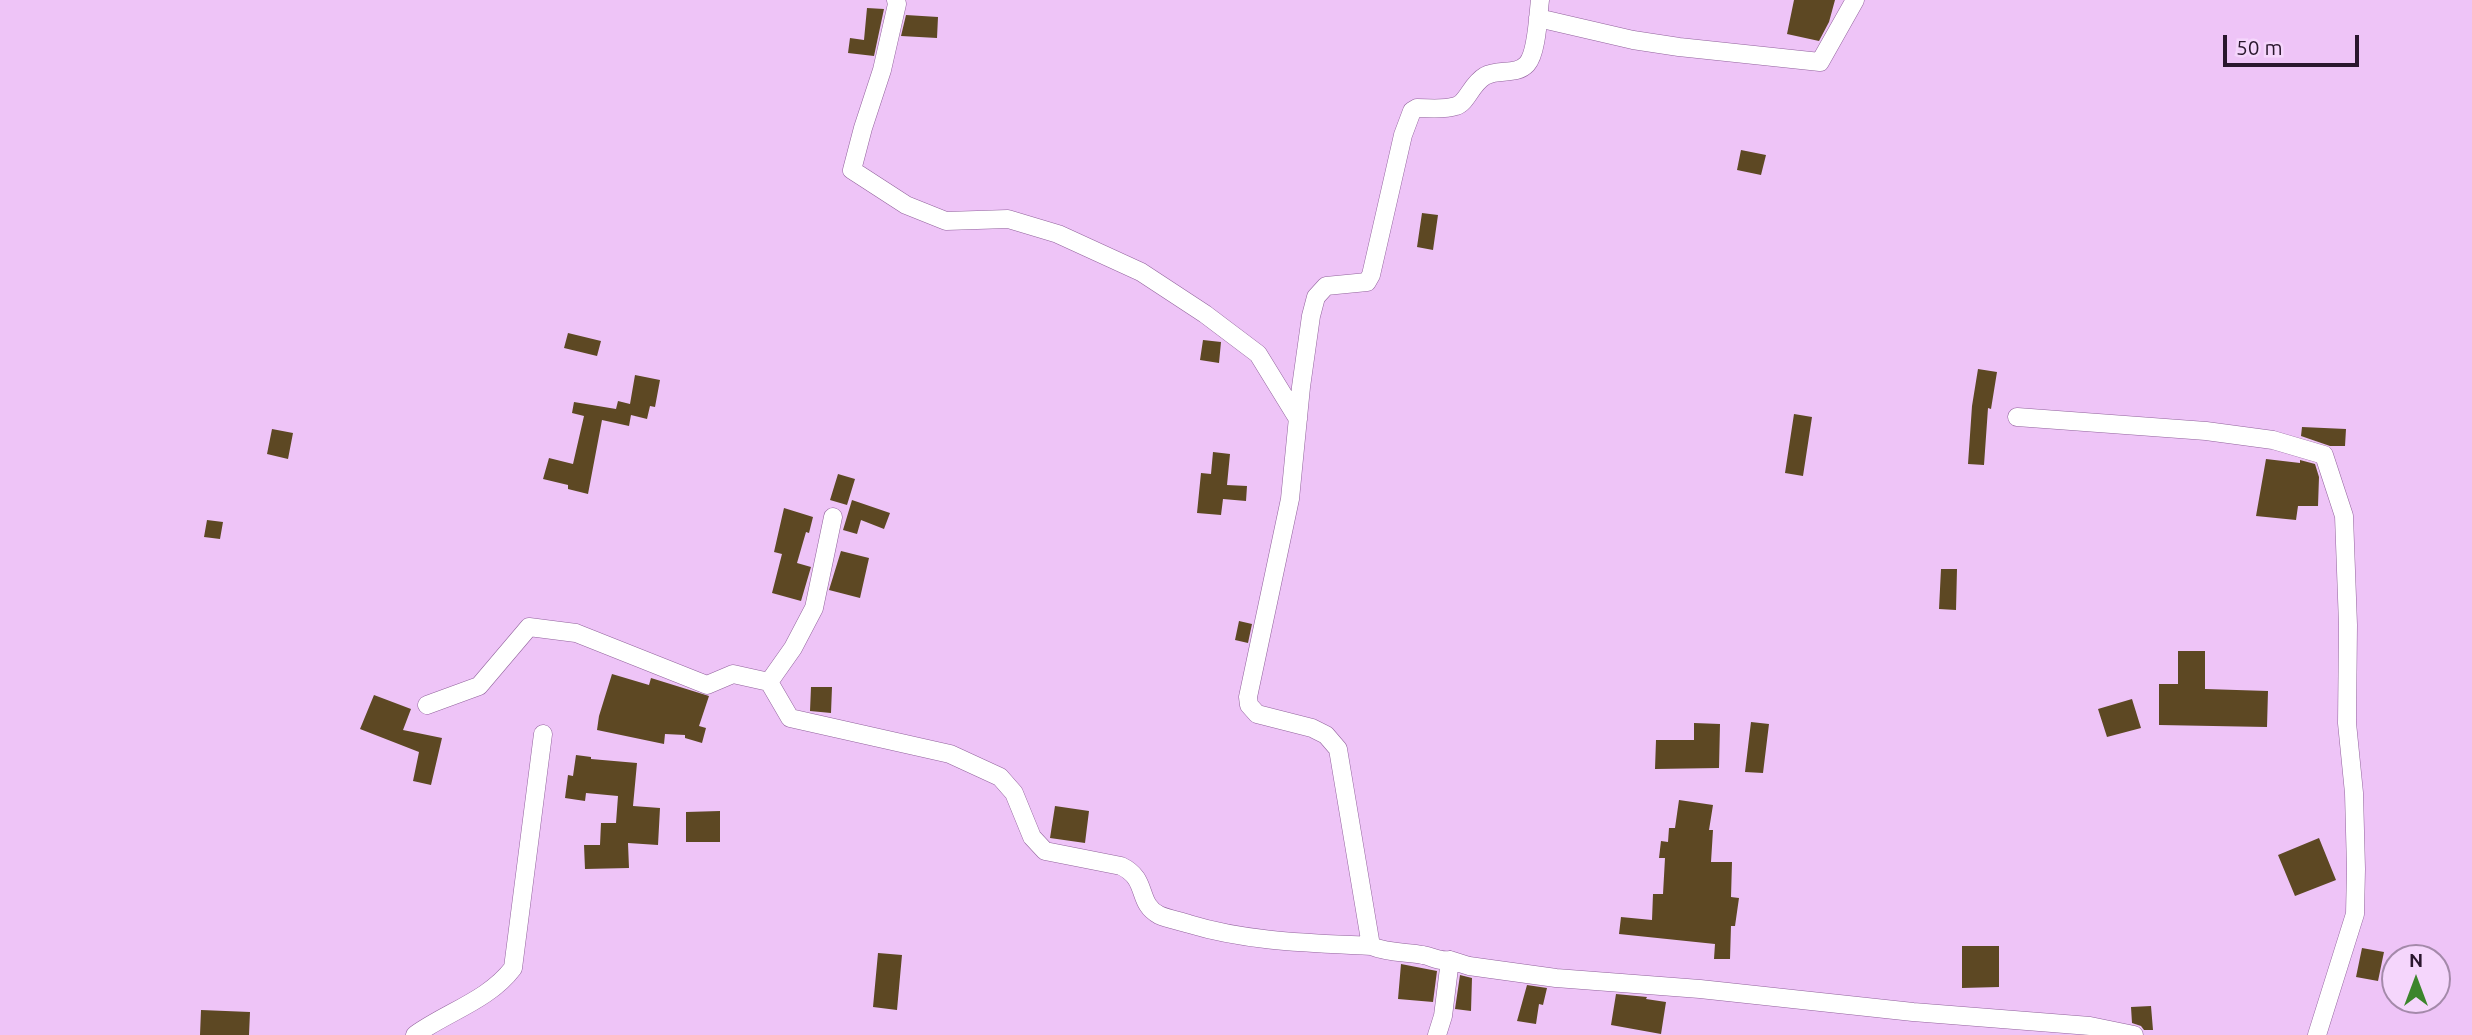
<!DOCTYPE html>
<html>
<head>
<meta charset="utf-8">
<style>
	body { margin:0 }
	#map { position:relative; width:2472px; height:1035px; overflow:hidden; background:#eec4f7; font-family:Ubuntu,sans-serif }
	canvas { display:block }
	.north { position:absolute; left:2381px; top:944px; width:70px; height:70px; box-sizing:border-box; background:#f5d6fc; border:2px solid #a48aaa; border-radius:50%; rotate:0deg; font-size:19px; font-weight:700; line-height:28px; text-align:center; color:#2a172e }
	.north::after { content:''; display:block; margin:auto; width:24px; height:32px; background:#3c852c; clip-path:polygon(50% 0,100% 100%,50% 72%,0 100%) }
	.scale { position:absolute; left:2223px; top:35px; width:136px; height:32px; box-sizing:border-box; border:4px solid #2a172e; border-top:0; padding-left:9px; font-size:21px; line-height:24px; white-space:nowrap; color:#2a172e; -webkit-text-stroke:5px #f5d6fc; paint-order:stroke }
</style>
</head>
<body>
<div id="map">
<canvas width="2472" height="1035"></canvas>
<div class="north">N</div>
<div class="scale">50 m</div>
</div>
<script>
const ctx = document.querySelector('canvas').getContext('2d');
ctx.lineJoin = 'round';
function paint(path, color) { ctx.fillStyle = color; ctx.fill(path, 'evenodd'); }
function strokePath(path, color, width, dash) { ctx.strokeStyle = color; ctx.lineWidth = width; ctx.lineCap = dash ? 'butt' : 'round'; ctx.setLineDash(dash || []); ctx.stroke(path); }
paint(new Path2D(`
	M1794 0H1835L1829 22 1819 41 1787 34Z
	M867 8 884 9 874 56 848 53 850 38 864 40Z
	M906 15 938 17 937 38 901 36Z
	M1741 150 1766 155 1761 175 1737 170Z
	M1422 213 1438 215 1433 250 1417 247Z
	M568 333 601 341 597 356 564 348Z
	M1203 340 1221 342 1219 363 1200 360Z
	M1978 369 1997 372 1991 409 1988 408 1984 465 1968 464 1972 406Z
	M635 375 660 380 655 407 650 406 647 419 631 415 629 426 602 420 588 494 568 489V485L543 479 549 458 573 464 584 416 572 413 574 402 616 409 618 401 630 404Z
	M1794 414 1812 417 1803 476 1785 473Z
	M2302 427 2346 429 2345 446H2330L2301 436Z
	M272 429 293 433 288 459 267 454Z
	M1213 452 1230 454 1227 485 1247 486 1246 501 1223 499 1221 515 1197 513 1201 473 1211 474Z
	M2266 459 2300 463V460L2315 464 2319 477 2318 506H2298L2296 520 2256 516Z
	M838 474 855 479 847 505 830 500Z
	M852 500 890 513 884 529 861 520 857 534 843 530Z
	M784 508 813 517 809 533 806 532 797 563 811 567 801 601 772 593 782 554 774 552Z
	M207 520 223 522 220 539 204 537Z
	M841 551 869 558 860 598 829 590Z
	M1941 569H1957L1956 610 1939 609Z
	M1239 621 1252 624 1248 643 1235 640Z
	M2178 651H2205V689L2268 691 2267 727 2159 725V684H2178Z
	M612 674 649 685 651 678 709 696 699 726 706 728 702 743 685 738V735L665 734 664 744 597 730 599 716Z
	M811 687H832L831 713 810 711Z
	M374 695 411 709 403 730 442 738 431 785 413 781 419 752 360 729Z
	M2132 699 2141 728 2107 737 2098 709Z
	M1751 722 1769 724 1763 773 1745 772Z
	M1694 723 1720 724 1719 768 1655 769 1656 740H1694Z
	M576 755 591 757V759L637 763 633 806 660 808 658 845 628 843 629 868 585 869 584 845H600L601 823H616L618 796 586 793 585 801 565 798 568 775 573 776Z
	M1679 800 1713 805 1709 830H1713L1711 862H1732L1731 897 1739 898 1735 926H1731L1730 959H1714L1715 944 1619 934 1621 917 1652 920 1653 894H1663L1665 858H1659L1661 841 1668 842 1669 828H1675Z
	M1055 806 1089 811 1085 843 1050 838Z
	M720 811V842H686V812Z
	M2319 838 2336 880 2295 896 2278 855Z
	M1962 946H1999V987L1962 988Z
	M2362 948 2384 952 2378 981 2356 977Z
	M878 953 902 955 897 1010 873 1007Z
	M1401 964 1437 971 1433 1002 1398 999Z
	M1460 975 1472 978 1471 1011 1455 1009Z
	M1527 985 1547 988 1543 1005 1539 1004 1536 1024 1517 1021Z
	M1616 994 1647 997 1646 999 1666 1002 1661 1034 1611 1025Z
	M2151 1006 2153 1030H2144L2141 1026 2132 1023 2131 1007Z
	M201 1010 250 1012 249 1035H200Z`), '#5d4823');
const minor = new Path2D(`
	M896 0 897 4 882 70 863 128 852 170 906 205 946 221 1008 219 1058 234 1141 272 1205 314 1258 354 1298 419
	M1538 18 1633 40 1679 47 1820 62 1855 0
	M2017 417 2206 431 2273 440 2324 455 2344 516 2348 625 2347 723 2354 793 2356 869 2355 914 2317 1035
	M769 682 793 648 814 608 833 517
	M427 705 479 686 529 627 576 633 707 685 733 674 769 682 790 718 950 754 1000 777 1014 793 1032 837 1045 851 1121 866C1149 879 1136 903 1159 915 1168 919 1180 921 1189 924 1248 942 1311 943 1371 946
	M1450 960 1469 966 1556 978 1700 989 1913 1012 2090 1026 2134 1035
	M415 1035C447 1012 489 1000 513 968L543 734
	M1437 1035 1443 1016 1450 960C1440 962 1433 957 1423 955 1405 952 1388 953 1371 946L1338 749 1326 735 1312 728 1257 714 1249 705 1248 697 1290 499 1301 387 1311 316 1316 297 1326 286 1367 282 1371 275 1403 135 1412 111 1417 108C1429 108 1444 110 1456 106 1467 103 1471 84 1485 76 1498 68 1516 76 1527 64 1537 53 1538 16 1540 0`);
strokePath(minor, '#91629c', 19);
strokePath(minor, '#fff', 18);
</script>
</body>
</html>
